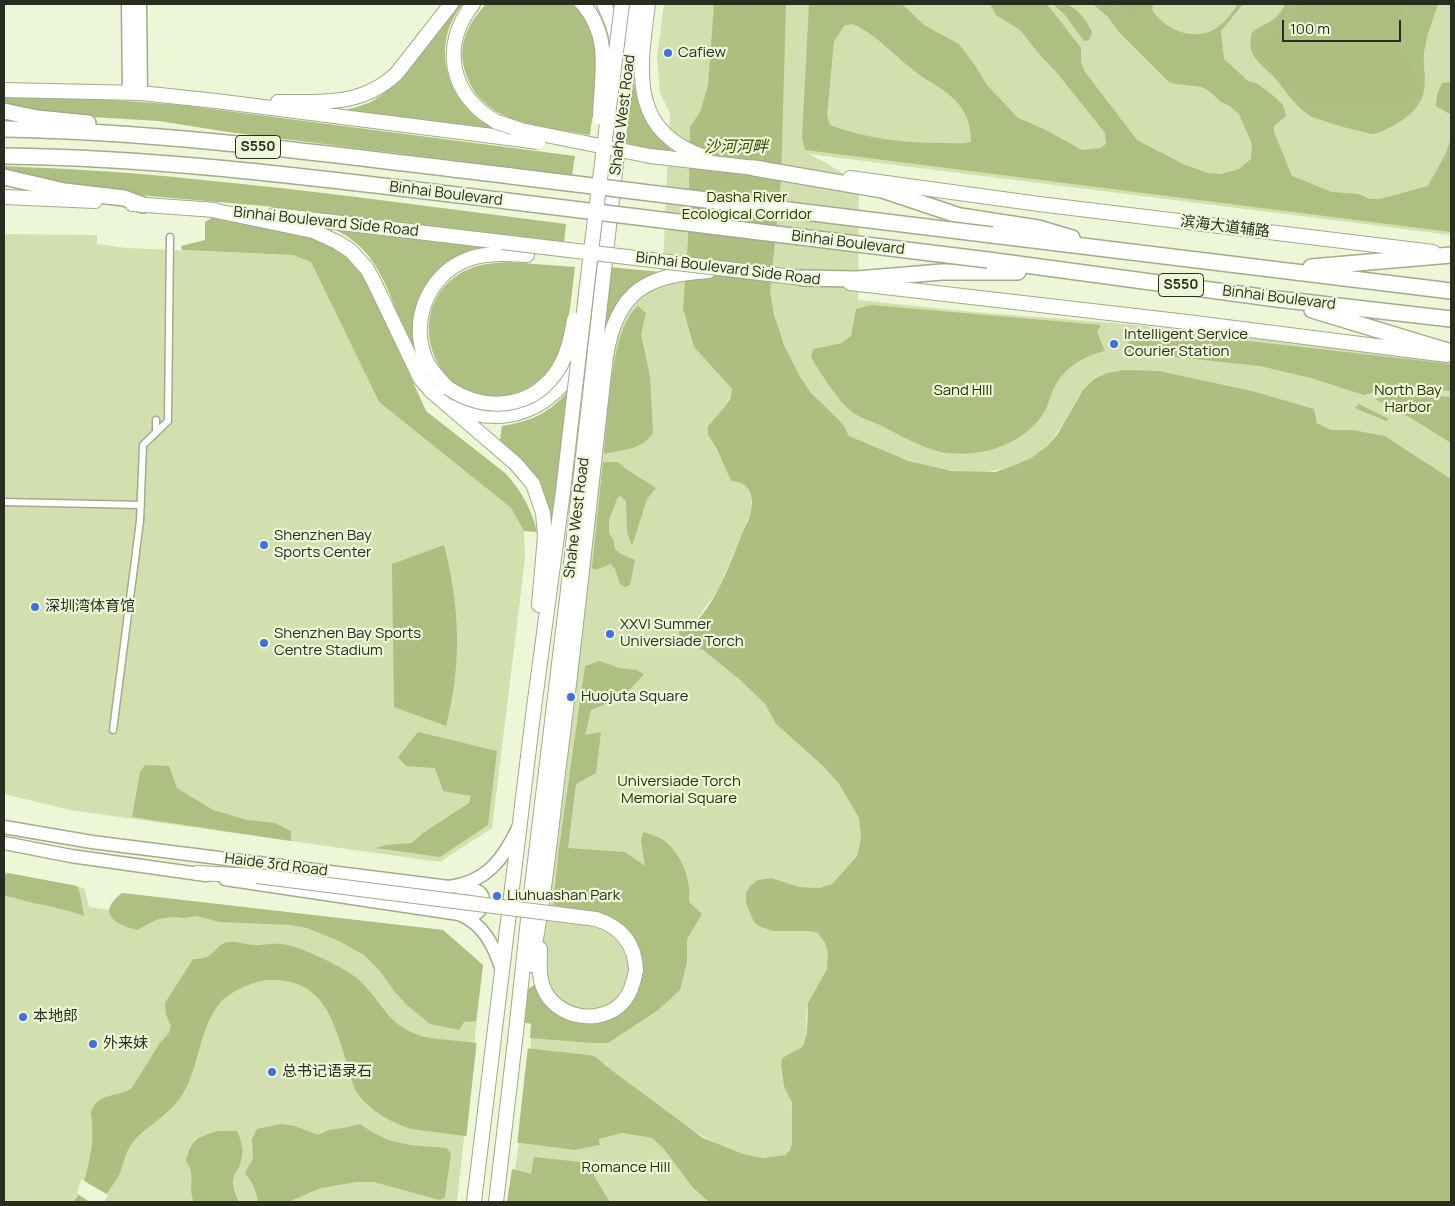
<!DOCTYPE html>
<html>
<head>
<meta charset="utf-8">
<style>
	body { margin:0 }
	#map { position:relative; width:1455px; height:1206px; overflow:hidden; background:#edf6d6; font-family:Manrope,sans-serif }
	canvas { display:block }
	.frame { position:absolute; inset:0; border:5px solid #292d20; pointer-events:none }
	.scale { position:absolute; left:1282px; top:20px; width:119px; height:22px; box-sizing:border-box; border:2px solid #292d20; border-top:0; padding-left:6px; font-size:15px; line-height:18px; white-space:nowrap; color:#292d20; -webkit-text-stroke:4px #edf6d6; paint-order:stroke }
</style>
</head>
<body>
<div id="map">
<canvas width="1455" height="1206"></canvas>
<div class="frame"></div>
<div class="scale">100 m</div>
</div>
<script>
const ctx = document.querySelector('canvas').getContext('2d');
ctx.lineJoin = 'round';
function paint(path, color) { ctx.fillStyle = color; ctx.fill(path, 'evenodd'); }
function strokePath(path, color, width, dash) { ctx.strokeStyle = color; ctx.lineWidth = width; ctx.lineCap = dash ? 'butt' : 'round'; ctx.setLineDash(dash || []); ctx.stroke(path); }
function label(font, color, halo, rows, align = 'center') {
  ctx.font = font + ' Manrope,"Noto Sans SC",sans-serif'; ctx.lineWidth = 4.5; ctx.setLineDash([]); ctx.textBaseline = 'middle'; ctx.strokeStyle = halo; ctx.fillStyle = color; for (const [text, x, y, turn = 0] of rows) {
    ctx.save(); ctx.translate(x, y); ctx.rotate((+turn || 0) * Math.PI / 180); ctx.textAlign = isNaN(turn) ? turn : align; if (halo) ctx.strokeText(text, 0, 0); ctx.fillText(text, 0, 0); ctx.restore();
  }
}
paint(new Path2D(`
	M664 4H1451V235L809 154C827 164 850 173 859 194L858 300 973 312 1127 324 1451 361V479L1385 436 1354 430H1331L1317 423 1083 390C1066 415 1058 442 1031 458 1001 475 968 475 935 467 911 462 894 455 871 445 865 443 856 440 850 436 845 433 844 425 840 421 830 413 821 405 813 395 788 366 777 327 769 291L683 309 694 347 732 389C729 405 719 414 708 426V435L717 449 740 481 748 487 751 497V512L718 590 695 622 687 628 703 650 740 680 765 704 776 724 824 767 839 784 859 818 861 838 857 856 832 884 819 888 800 887 771 878 758 880 773 931C784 931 810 928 818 933 822 936 825 942 826 946 828 953 830 961 828 968 823 983 811 995 807 1009 804 1021 811 1035 803 1046 797 1055 785 1051 781 1065 779 1075 788 1092 791 1101 793 1108 794 1144 790 1150 787 1156 779 1156 773 1157 724 1165 649 1098 610 1069L596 1057 590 1055 530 1049 612 354C624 322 629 301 662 284L670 113 660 93 657 58Z
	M4 234 97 235V244L126 248 293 255 311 262 379 402 511 508 524 531 525 559 492 828 440 862 70 810 4 794Z
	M4 872 84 888 89 907 108 910 116 898 122 893 443 930 483 965 457 1202H4Z
	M622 1133 652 1138 659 1143 693 1188 709 1202H510L519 1143 574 1150 600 1145 599 1139Z`), '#d2e0af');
paint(new Path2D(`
	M459 4H463C435 37 441 83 471 113 480 122 492 128 504 133L337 112 357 107 371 102 383 94 398 81Z
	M486 4H573C610 35 596 94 590 135 539 126 475 125 463 63 459 40 471 20 486 4Z
	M809 4H902L924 25 959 44 974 64 987 85 1018 118 1044 129 1082 150 1101 148 1106 144 1105 133 1058 74 1041 56 1020 30 996 15 990 4H1047L1081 48V62L1085 72 1137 140 1183 164 1208 173 1221 174 1239 169 1251 159 1252 144 1239 114 1230 106 1221 102 1210 92 1202 87 1175 84 1169 82 1119 32 1108 17 1093 4H1117L1139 27 1132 4H1153L1152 10C1165 29 1189 40 1211 31 1222 27 1232 13 1238 4H1243L1221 31 1224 59 1248 81 1258 84 1275 97 1283 105 1286 116 1274 126V132L1292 176 1332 192 1358 194 1370 199H1380L1428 186 1445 155 1451 139V232L805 150 802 138ZM853 24C877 35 896 57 917 73 932 84 948 90 960 106 968 117 971 128 971 142 962 144 953 143 944 143 905 143 866 139 830 125L827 115 834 41 845 25Z
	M1285 4H1298C1286 21 1280 39 1257 40L1416 75C1407 59 1394 41 1399 22 1401 16 1405 10 1408 4H1438C1434 18 1427 33 1425 47 1420 70 1433 87 1415 109 1409 118 1383 133 1373 134 1367 134 1315 119 1310 116 1296 107 1285 90 1274 77 1262 65 1247 56 1251 37 1252 28 1265 26 1271 21 1277 17 1282 11 1285 4Z
	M633 75C637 107 644 127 671 147L670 152 639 148 624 142Z
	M4 96 87 98 181 105 575 156 572 175 228 132 159 121 58 115 4 105Z
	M4 166C67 169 130 172 193 179 318 191 442 208 566 224L564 243 264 206 81 190 4 173Z
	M212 218 238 220 300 233 335 245 358 266 374 296 426 411 505 473C521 490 532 510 537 532L524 531 511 508 379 402 311 262 293 255 182 250 181 246 205 240V222Z
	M326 225 505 248C493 248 481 247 470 251 439 262 413 293 414 327 415 345 422 362 429 378 421 366 414 355 409 341 394 309 384 266 356 243 347 235 336 230 326 225Z
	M508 262 575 267C571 296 570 329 557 356 548 374 533 389 512 394 429 414 394 296 474 267 485 263 497 263 508 262Z
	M609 267 661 272C628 285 615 302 601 335Z
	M871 305 1101 325 1097 332 1105 351C1083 356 1063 368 1053 390 1049 401 1046 412 1038 421 1014 448 977 458 941 452 921 447 901 436 882 426 874 422 863 419 855 414 840 405 820 372 811 357L813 349 842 343 851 336 856 309Z
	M638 306 646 313 641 334 650 377 653 433C643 450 620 450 604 454 608 417 610 329 638 306Z
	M1129 331 1169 332 1451 364V391L1404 386 1384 389 1364 395 1311 378 1260 366 1128 352Z
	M569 390 552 536C551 529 551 520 550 513 544 483 522 460 500 440L502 426C531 421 549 414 569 390Z
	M1400 394 1451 397V443L1411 418 1375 399Z
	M1359 404 1389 419 1386 421 1355 408Z
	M603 462H618L626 469 656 488 647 499 632 546 627 532 626 502 622 497 619 496 617 499 609 520V533L613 539 615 549 621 554 635 560 630 585 625 587 620 584 615 569 611 564 596 570 592 568Z
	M600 661 619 668 636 670 644 674 623 697 591 710 585 735 601 732 596 773 576 784 568 848 625 852 645 866 641 841 643 832C649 834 657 836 662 839 681 852 692 881 689 902L702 914 687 939V962L680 990 658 1010 608 1043H592L530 1038 531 1024 523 1022 528 989 536 984 539 990 594 1019 638 980 618 922 597 912 553 905 559 848 585 666Z
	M418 732 497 751 488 825 440 857 376 848 386 845 412 843 423 833 469 803 471 796 443 791 435 768 406 766 398 757Z
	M145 765 169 766 177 788 213 810 247 820 275 823 291 831V841L132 817 140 772Z
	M8 873 77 886 80 894 84 916C67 910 51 906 34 903 24 901 15 897 4 896V876Z
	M122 893 443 930 483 965 476 1021 464 1022 459 1030 430 1024 407 1005 394 991 381 972 364 955 339 941 307 928 291 925 219 922 197 916 184 918 173 917 158 919 137 930C114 924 96 913 122 893Z
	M280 1124 295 1126 318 1135 329 1130 344 1128 360 1124 372 1132 388 1140 410 1145 446 1148 451 1153 445 1197 440 1200 374 1182H356L321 1188 288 1202H258C256 1190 253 1182 245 1173L253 1159 252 1139 257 1129Z
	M218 1131H237C243 1144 245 1155 238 1169 236 1172 233 1176 233 1180 232 1188 236 1195 239 1202H194C187 1185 197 1177 186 1161 191 1139 198 1137 218 1131Z
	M534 1157 590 1163 595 1178 610 1202H507L512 1169 531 1174Z`), '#aebf82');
paint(new Path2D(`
	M714 4H786L781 181 770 291 774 314 784 345 799 375 811 393 842 423 849 436 909 461 952 471 995 472 1013 466 1031 458 1046 447 1057 435 1083 390 1093 380 1107 373 1124 370 1159 371 1252 391 1314 409 1317 423 1331 430H1354L1385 436 1451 479V1202H709L693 1188 663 1148 652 1138 622 1133 599 1139 600 1145 574 1150 411 1129C390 1122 372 1112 358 1094 353 1088 351 1077 349 1069 334 1025 327 978 269 980 255 980 227 993 219 1004 198 1031 200 1067 182 1095 170 1115 147 1125 133 1142 124 1153 124 1166 118 1177 113 1186 106 1193 101 1202H73C84 1193 90 1158 92 1144 93 1133 92 1123 91 1112 97 1093 117 1097 131 1089L160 1043 169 1033 171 1026 166 1015 165 1003 193 959C200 959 207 958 211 954 219 947 221 941 233 942 239 942 246 944 252 945 263 946 275 942 286 945 302 947 347 969 358 979 386 1005 387 1029 430 1038L590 1055 596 1057 610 1069 703 1138 743 1154 763 1158 785 1155 790 1150 792 1143V1103L784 1086 781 1067 782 1059 787 1055 801 1048 804 1044 807 1033 808 1003 827 969 828 953 825 943 818 933 810 931H773L761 927 754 922 750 913 746 903V893L750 886 758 880 771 878 800 887 819 888 832 884 857 856 861 838 859 818 839 784 824 767 776 724 765 704 740 680 703 650 680 642 679 631C685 629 691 627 696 622 718 598 729 566 741 536 744 528 750 519 751 511 754 495 749 481 731 481L717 449 708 435V426L723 409 730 399 732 389 694 347 683 309 688 240 690 127 700 112 708 86Z
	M1053 4C1057 4 1061 3 1065 4 1075 5 1090 24 1092 33L1089 40 1084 41 1065 15Z
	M1117 4H1132L1140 28Z
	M1298 4H1408C1403 15 1398 24 1399 37 1401 64 1432 73 1410 102L1315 106 1305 104 1257 54 1254 46 1257 40C1280 39 1286 21 1298 4Z
	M1451 82V113H1448L1436 106 1437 95 1442 83Z
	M444 545C460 607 462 665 446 726L394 707 392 564Z`), '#aebe81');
paint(new Path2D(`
	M477 1040 528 1046 517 1145 466 1139Z
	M81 1179 108 1195 104 1202H90L79 1195 77 1193Z`), '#edf6d6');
const pedestrian = new Path2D(`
	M156 433V420
	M4 502 141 505
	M113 730 140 521 143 445 168 421 170 237`);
const secondary = new Path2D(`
	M128 4 129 92
	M140 4 141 93
	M4 827 92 842 449 887C486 882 503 860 518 828
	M4 843 71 856 206 875
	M225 879 459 914C484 924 494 946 502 970
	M459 888C464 888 470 888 475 890 486 894 485 906 477 913H460`);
const primary = new Path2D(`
	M473 4C440 46 450 96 497 122
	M604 4 613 25 617 40
	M648 4C640 68 627 131 705 157
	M4 90 141 93 216 101 516 139
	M278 102C323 102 363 106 397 73L451 4
	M650 156 764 169
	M850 178 1039 204 1433 252
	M4 197 95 201
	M132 204 215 210
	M207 209 313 231 337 242 351 251 367 269 374 282 420 378 431 391 516 464 533 484 543 513 545 536 539 605
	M274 215 502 242
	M850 283 1187 322 1447 355
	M448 388C441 381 433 373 428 364 408 326 426 276 466 260 485 252 507 254 527 255
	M455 407C505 429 553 409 578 361
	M197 873 257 876
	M540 949C540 961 538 975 543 987 555 1018 600 1027 623 1002 631 993 634 982 636 970
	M531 965C544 902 550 837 558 773 576 634 590 495 606 356 617 290 647 275 709 271
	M474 1202 533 715 563 491
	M496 1202 516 1032 528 919 568 590 620 128 636 4`);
const trunk = new Path2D(`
	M4 111 37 118 88 123
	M4 129C174 132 342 156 511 176
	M4 156C172 158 340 181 507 201
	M754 168 882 190 960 216 1038 228 1072 238
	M4 177 64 191 124 198 143 205
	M992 235 1451 291
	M988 260 1277 299 1451 319
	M1311 267 1451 255
	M802 278 857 279 942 272H1018
	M1312 310 1451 352`);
strokePath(pedestrian, '#a2ab8c', 9);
strokePath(secondary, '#a2ab8c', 15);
strokePath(primary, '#a2ab8c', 16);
strokePath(trunk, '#a2ab8c', 18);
strokePath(pedestrian, '#fff', 6);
strokePath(secondary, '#fff', 12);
strokePath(primary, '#fff', 14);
strokePath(trunk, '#fff', 15);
const primaryBridge = new Path2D(`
	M583 4C612 38 601 76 600 117
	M497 122 521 130 650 156
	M516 139 538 142
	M502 242 802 278
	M448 388C486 413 534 409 559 368 568 353 571 337 574 320
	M563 491 591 251 622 4
	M257 876 596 919C621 927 635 944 636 970`);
const trunkBridge = new Path2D(`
	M511 176 992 235
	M507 201 988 260`);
strokePath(primaryBridge, '#a2ab8c', 16, []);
strokePath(trunkBridge, '#a2ab8c', 18, []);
strokePath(primaryBridge, '#fff', 14);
strokePath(trunkBridge, '#fff', 15);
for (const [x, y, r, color] of [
	[668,53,5,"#4370e1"],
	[1114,344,5,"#4370e1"],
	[264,545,5,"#4370e1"],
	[35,607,5,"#4370e1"],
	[610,634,5,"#4370e1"],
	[264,643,5,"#4370e1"],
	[571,697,5,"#4370e1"],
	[497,896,5,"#4370e1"],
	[23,1017,5,"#4370e1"],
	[93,1044,5,"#4370e1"],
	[272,1072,5,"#4370e1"]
]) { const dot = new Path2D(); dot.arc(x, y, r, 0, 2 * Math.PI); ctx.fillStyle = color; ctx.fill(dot); strokePath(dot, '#edf6d6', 2); }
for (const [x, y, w] of [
	[258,147,45],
	[1181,285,45]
]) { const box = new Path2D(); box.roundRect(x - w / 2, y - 11.5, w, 23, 4); ctx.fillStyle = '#edf6d6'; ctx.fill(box); strokePath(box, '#292d20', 1); }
label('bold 14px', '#292d20', null, [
	["S550",258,147],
	["S550",1181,285]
]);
label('15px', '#292d20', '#edf6d6', [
	["Cafiew",678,53],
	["Intelligent Service",1124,335],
	["Courier Station",1124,352],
	["Shenzhen Bay",274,536],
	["Sports Center",274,553],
	["深圳湾体育馆",45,607],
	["XXVI Summer",620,625],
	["Universiade Torch",620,642],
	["Shenzhen Bay Sports",274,634],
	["Centre Stadium",274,651],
	["Huojuta Square",581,697],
	["Liuhuashan Park",507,896],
	["本地郎",33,1017],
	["外来妹",103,1044],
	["总书记语录石",282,1072]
], 'left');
label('15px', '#292d20', '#edf6d6', [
	["Shahe West Road",623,115,-83],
	["Binhai Boulevard",446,194,7],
	["Binhai Boulevard Side Road",326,222,6],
	["滨海大道辅路",1225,227,7],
	["Binhai Boulevard",848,243,7],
	["Binhai Boulevard Side Road",728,269,7],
	["Binhai Boulevard",1279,298,7],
	["Shahe West Road",577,518,-83],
	["Haide 3rd Road",276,865,7]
]);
label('15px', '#283202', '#edf6d6', [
	["Dasha River",747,198],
	["Ecological Corridor",747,215],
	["Sand HIll",963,391],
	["North Bay",1408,391],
	["Harbor",1408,408],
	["Universiade Torch",679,782],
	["Memorial Square",679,799],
	["Romance Hill",626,1168]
]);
label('italic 16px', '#3c4900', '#edf6d6', [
	["沙河河畔",736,148]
]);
</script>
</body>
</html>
